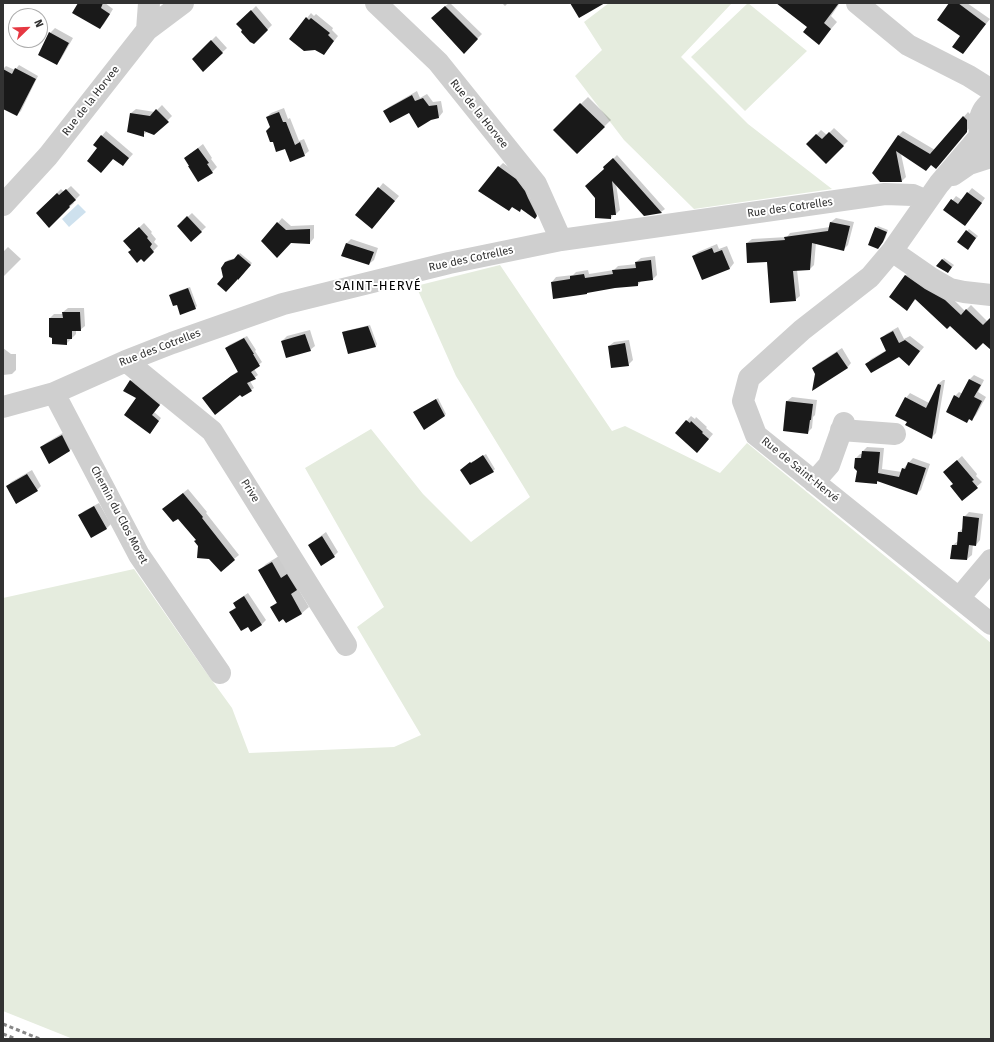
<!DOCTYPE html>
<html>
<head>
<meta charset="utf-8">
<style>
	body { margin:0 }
	#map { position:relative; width:994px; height:1042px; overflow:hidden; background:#fff; font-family:"Fira Sans",sans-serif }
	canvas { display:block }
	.frame { position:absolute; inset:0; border:4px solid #323232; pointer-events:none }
	.north { position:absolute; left:8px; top:8px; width:40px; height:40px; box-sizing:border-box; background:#fff; border:1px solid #adadad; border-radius:50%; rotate:67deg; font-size:11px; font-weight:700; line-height:16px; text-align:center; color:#323232 }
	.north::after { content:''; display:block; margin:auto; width:14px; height:18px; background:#e63842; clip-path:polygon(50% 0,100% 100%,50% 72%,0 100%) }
</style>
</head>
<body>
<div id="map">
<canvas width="994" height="1042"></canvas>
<div class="frame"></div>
<div class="north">N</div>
</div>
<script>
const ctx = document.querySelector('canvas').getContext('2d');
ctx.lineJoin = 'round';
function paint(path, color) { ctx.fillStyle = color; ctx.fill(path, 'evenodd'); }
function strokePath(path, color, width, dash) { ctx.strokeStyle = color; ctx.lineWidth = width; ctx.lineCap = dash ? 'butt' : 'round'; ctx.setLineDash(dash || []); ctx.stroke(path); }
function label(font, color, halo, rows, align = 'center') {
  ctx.font = font + ' "Fira Sans",sans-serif'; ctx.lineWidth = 4; ctx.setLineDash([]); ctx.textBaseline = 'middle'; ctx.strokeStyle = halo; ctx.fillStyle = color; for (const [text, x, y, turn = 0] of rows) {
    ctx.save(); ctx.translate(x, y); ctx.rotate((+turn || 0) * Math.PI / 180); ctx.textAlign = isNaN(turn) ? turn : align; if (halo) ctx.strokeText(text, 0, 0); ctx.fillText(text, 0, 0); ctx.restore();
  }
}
paint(new Path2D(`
	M609 3H732L681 57 748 124 832 189 694 209 624 140 575 76 602 50 584 22Z
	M748 3 807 51 745 111 691 57Z
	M500 265 612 431 625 426 720 473 747 443 991 643V1039H73L3 1011V598L134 569 203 668 232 708 249 753 394 747 421 735 357 627 384 607 305 468 371 429 423 494 471 542 530 497 456 376 416 286Z`), '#e5ecde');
paint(new Path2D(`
	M78 204 86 212 69 227 62 219Z`), '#cee1ee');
paint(new Path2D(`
	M76 3H105L113 9 104 24 100 28 78 4Z
	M449 3H450L482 34 464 52 432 18Z
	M502 3H508L505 6Z
	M778 3H840L831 16 837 22 819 43 808 27Z
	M950 3H967L990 19 967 48Z
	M256 6 272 25 254 43 238 24Z
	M311 13 314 16 316 14 333 28 332 30 338 36 324 54 316 49 290 39Z
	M55 28 73 38 61 59 57 63 39 54 50 33Z
	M216 36 227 48 203 70 193 59Z
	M19 65 38 76 21 111 17 115 3 108V69L6 66 15 70Z
	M417 91 420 98 427 94 433 102 441 101 443 112 439 117 410 111H384L389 107Z
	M588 97 611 120 577 153 554 130Z
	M162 105 172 116 154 134 147 132 143 135 131 113 136 109 155 112Z
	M284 108 288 119 290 118 299 141 304 139 309 151 304 155 286 148 271 127 267 117 271 113Z
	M968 112 971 115V126L940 163 931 165 901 154 906 177 902 181H881L873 173 899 135 903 131 935 150Z
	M834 128 848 141 826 162 807 144 821 130 827 135Z
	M106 131 133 154 123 165 95 144Z
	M203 144 212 158 211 159 217 167 212 172 198 181 190 166 185 158 190 154Z
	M617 155 665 209 661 212 644 215 616 184 620 210 616 214H614L611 218 596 197 608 164Z
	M503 163 520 175 538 214 534 218 499 167Z
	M383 183 399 196 377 223 379 188Z
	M71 186 80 195 73 202 74 203 49 226 37 213 61 189 64 192Z
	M972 188 985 198 969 221 965 225 945 210 956 196 962 200Z
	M192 213 206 227 191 241 178 226Z
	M282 218 291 226 314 225V238L310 243 263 241Z
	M836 218 854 222 848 245 844 249 816 243 814 265 810 269 797 270 800 296 795 300 768 260 747 243 752 239 787 237 790 233 830 227 831 222Z
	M144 223 152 232 151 233 156 239 154 242 158 246 144 261 132 249 129 237Z
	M878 226 888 230 885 239 879 246 876 228Z
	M969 229 978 236 969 247 967 231Z
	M351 239 378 248 374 260 369 264 342 256 347 243Z
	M717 244 719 249 727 246 734 263 730 268 702 279 693 256 698 252Z
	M8 247 21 259 3 277V252Z
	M240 253 252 263 240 277 224 278 226 262 228 260 236 258Z
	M655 256 657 275 653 279 642 280 638 285 552 282 556 277 573 275 576 272 588 270 589 274 614 270 618 266 637 264 636 262 641 258Z
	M944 258 954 265 950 270 942 260Z
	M910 271 950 296 965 311 971 305 988 322 991 319V349L983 341 950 325 916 299 907 309 905 276Z
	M190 287 197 306 195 308 178 304 170 295 172 293Z
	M68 308H84L85 326 80 330H76V334L66 344 50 318 54 314H63V312Z
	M370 325 377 344 376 346 343 332 345 331Z
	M898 327 904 339 910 336 924 347 913 360 899 356 867 364 871 359 887 350 882 339 886 334Z
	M310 330 315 346 310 350 282 341 287 336Z
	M247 336 256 350 255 351 262 362 254 369 258 375 250 381 254 388 251 390 240 393 206 396 238 371 226 348 229 345Z
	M629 340 633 360 628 365 609 346 614 342Z
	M3 348 11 354H16V370L12 374 3 375Z
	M842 348 851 363 847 368 816 374 813 369 817 364Z
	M974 375 984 380 978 392 986 397 976 415 972 419 970 418 967 422 955 396 959 392 963 394 970 379Z
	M133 378 162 402 154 412 161 418 150 433 131 381Z
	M943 380H945L936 433 932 437 909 421 906 398 910 393 929 403 938 384Z
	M792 397 817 400 815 415 813 417 812 428 808 432 787 401Z
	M438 398 446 414 444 416 417 410Z
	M691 416 695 419 696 417 707 427 706 428 713 434 702 447 676 433Z
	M66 431 74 446 70 450 50 462 41 447 46 443Z
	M867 447 884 448 882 469 902 472 903 469 913 458 930 464 921 490 916 494 879 481 876 483 858 471 856 458 860 454H862L863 451Z
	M486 454 495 469 493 471 463 468 473 461 474 462Z
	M962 456 977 474 976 476 982 482 962 499 954 484 944 472Z
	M32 470 41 486 37 490 7 487 11 482Z
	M188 489 207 512 206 513 239 555 234 559 199 545 197 540 168 505Z
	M99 503 111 524 107 528 92 537 80 516 84 511Z
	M969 512 983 514 980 540 976 545 973 544 972 555 967 559 951 558 953 545 958 541 959 532 963 528 964 517Z
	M326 532 338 552 334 556 309 545 314 541Z
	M279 556 309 607 302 613 286 622 272 607 277 602 259 571 266 564Z
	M248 593 266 620 261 625H248L230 612 236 607 234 603 239 599Z`), '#0003');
paint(new Path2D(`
	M78 3H103L101 8 110 14 100 29 72 13Z
	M570 3H605L579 18Z
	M776 3H839L824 23 831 29 819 45 803 32 807 27Z
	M949 3H958L986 24 963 54 952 47 960 36 937 20Z
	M445 6 478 39 464 54 431 18Z
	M251 10 268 30 254 44 250 42 241 32 242 30 236 24Z
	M306 17 309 20 311 18 330 33 328 35 334 41 324 55 315 50 304 51 289 39Z
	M49 32 69 43 57 65 38 55Z
	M211 40 223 53 203 72 192 59Z
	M15 68 36 79 17 116 3 109V69L12 74Z
	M412 95 415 101 423 98 429 106 437 105 439 118 431 120 418 128 409 113 390 123 383 111Z
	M580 103 605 127 577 154 553 130Z
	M156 109 169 122 154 135 144 131V137L127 132 130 113 150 116Z
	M279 112 283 122H286L295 145 300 142 305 156 290 162 285 149 276 152 273 142H270L266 131 270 127 266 117Z
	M963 116 967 120V132L936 169 931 165 926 171 896 151 902 182H880L872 173 898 135 930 154Z
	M829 132 844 146 826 164 806 144 816 134 822 139Z
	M101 135 129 158 123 166 113 159 101 173 87 161 97 148 93 145Z
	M198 148 209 163 207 164 213 173 198 182 188 166H189L184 158Z
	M613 158 662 213 644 216 612 181 616 215H611V219L595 218V198L585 186 604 169 603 167Z
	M498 166 516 179 525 191 528 198 537 216 535 219 521 209 520 212 512 207 509 211 478 191Z
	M378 187 395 201 372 229 355 215Z
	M66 189 76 200 69 206 70 207 49 228 36 213 57 193 59 195Z
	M967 192 982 203 965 226 943 210 951 199 958 204Z
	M187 216 202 232 191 242 177 226Z
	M277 222 286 230 310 229V244L291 243 277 258 261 241Z
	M830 222 850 226 844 251 812 243 810 270 793 271 796 301 770 303 767 262 747 263 746 243 785 240 784 237 828 231Z
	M139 227 148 237 147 238 152 244 150 247 154 252 144 262 141 259 137 263 128 252 131 250 123 241Z
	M875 227 887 232 883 242 878 249 868 245Z
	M966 230 976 238 968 250 957 242Z
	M346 243 374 252 369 265 341 256Z
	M712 248 714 253 722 250 730 269 702 280 692 256Z
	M238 254 251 265 238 280V279L226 292 217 284 223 277 221 268 225 262 234 259Z
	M942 259 952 267 948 273 936 266Z
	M651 260 653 280 638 282V286L615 288 587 293V294L553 299 551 282 570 279V276L584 274 585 278 613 274 612 270 636 268 635 262Z
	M905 275 925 289 945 300 961 315 966 309 983 325 991 317V350L983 343 976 350 950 326 947 329 915 299 907 311 889 297Z
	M188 288 196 309 180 315 177 305 173 306 169 295Z
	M62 312H80L81 331H72V339H67V345L52 344V338L49 337V318H63Z
	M368 326 376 347 348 354 342 332Z
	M893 331 899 343 905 340 920 351 909 366 899 357 871 373 865 364 886 351 880 338Z
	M305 334 311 351 286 358 281 341Z
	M244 338 254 354H253L260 366 251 372 256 379 247 383 252 391 242 397 240 395 215 415 202 398 231 376 238 372 225 348Z
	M625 343 629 366 611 368 608 346Z
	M837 352 848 368 812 391 815 374 812 368Z
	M969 379 981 385 974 397 982 401 972 421 969 419 967 423 946 412 954 395 959 398Z
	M130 380 160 405 152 415 159 421 150 434 124 415 136 398 123 391Z
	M938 384 941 385 932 439 905 425 907 422 895 416 905 397 926 408Z
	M436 399 445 416 424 430 413 412Z
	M786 401 813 404 811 420H810L808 434 783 431Z
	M686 420 690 423 691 421 703 432 702 433 709 439 697 453 675 433Z
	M62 435 70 451 49 464 40 447Z
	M862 451 880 452 878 473 899 477 902 468 905 469 908 462 926 468 917 495 877 481V484L855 482 857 471 854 468 855 458H861Z
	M483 455 494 472 470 485 460 470 470 462 471 463Z
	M957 460 974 480 972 481 978 488 962 501 950 486 953 484 943 472Z
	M27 474 38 491 16 504 6 486Z
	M183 493 203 517 202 518 235 560 221 572 209 559 197 558 198 546 194 541 196 540 178 519 173 522 162 509Z
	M94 506 107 529 91 538 78 515Z
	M963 516 979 518 976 546 969 545 967 560 950 559 952 545H957L958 532H962Z
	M322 536 335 557 321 566 308 545Z
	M272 562 281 578 287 574 297 590 291 594 302 614 286 623 283 619 279 622 270 607 277 603 258 570Z
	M244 596 262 625 251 632 248 627 241 631 229 612 236 608 233 603Z`), '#191919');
strokePath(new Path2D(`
	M376 3 438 62 536 184 561 240
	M857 3 908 45 969 76 991 90
	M147 30 149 3
	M980 136 939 184 892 251 870 277 802 330 749 378 743 401 756 435 991 624
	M987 148C976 134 976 113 991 102
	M953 175 969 164 991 157
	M3 205 48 156 147 30 183 3
	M892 251 931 278 950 289 964 292 991 295
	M126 361 212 431 346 645
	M54 393 139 555 220 673
	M3 407 54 393 126 361 172 343 283 304 449 263 561 240 885 194 913 195 927 201
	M841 430 895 434
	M814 482 829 465 844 423
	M959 598 991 560`), '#cfcfcf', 22);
strokePath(new Path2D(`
	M3 1024 40 1039
	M3 1034 16 1039`), '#878787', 3, [4, 3]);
label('11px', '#323232', '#fff', [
	["Rue de la Horvee",91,101,-52],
	["Rue de la Horvee",479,114,51],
	["Rue des Cotrelles",790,208,-8],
	["Rue des Cotrelles",471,259,-12],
	["Rue des Cotrelles",160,348,-21],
	["Rue de Saint-Hervé",800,470,39],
	["Prive",250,491,58],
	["Chemin du Clos Moret",119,515,62]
]);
ctx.letterSpacing = '1px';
label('13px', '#000', '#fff', [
	["SAINT-HERVÉ",378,286]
]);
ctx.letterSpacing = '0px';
</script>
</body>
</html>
